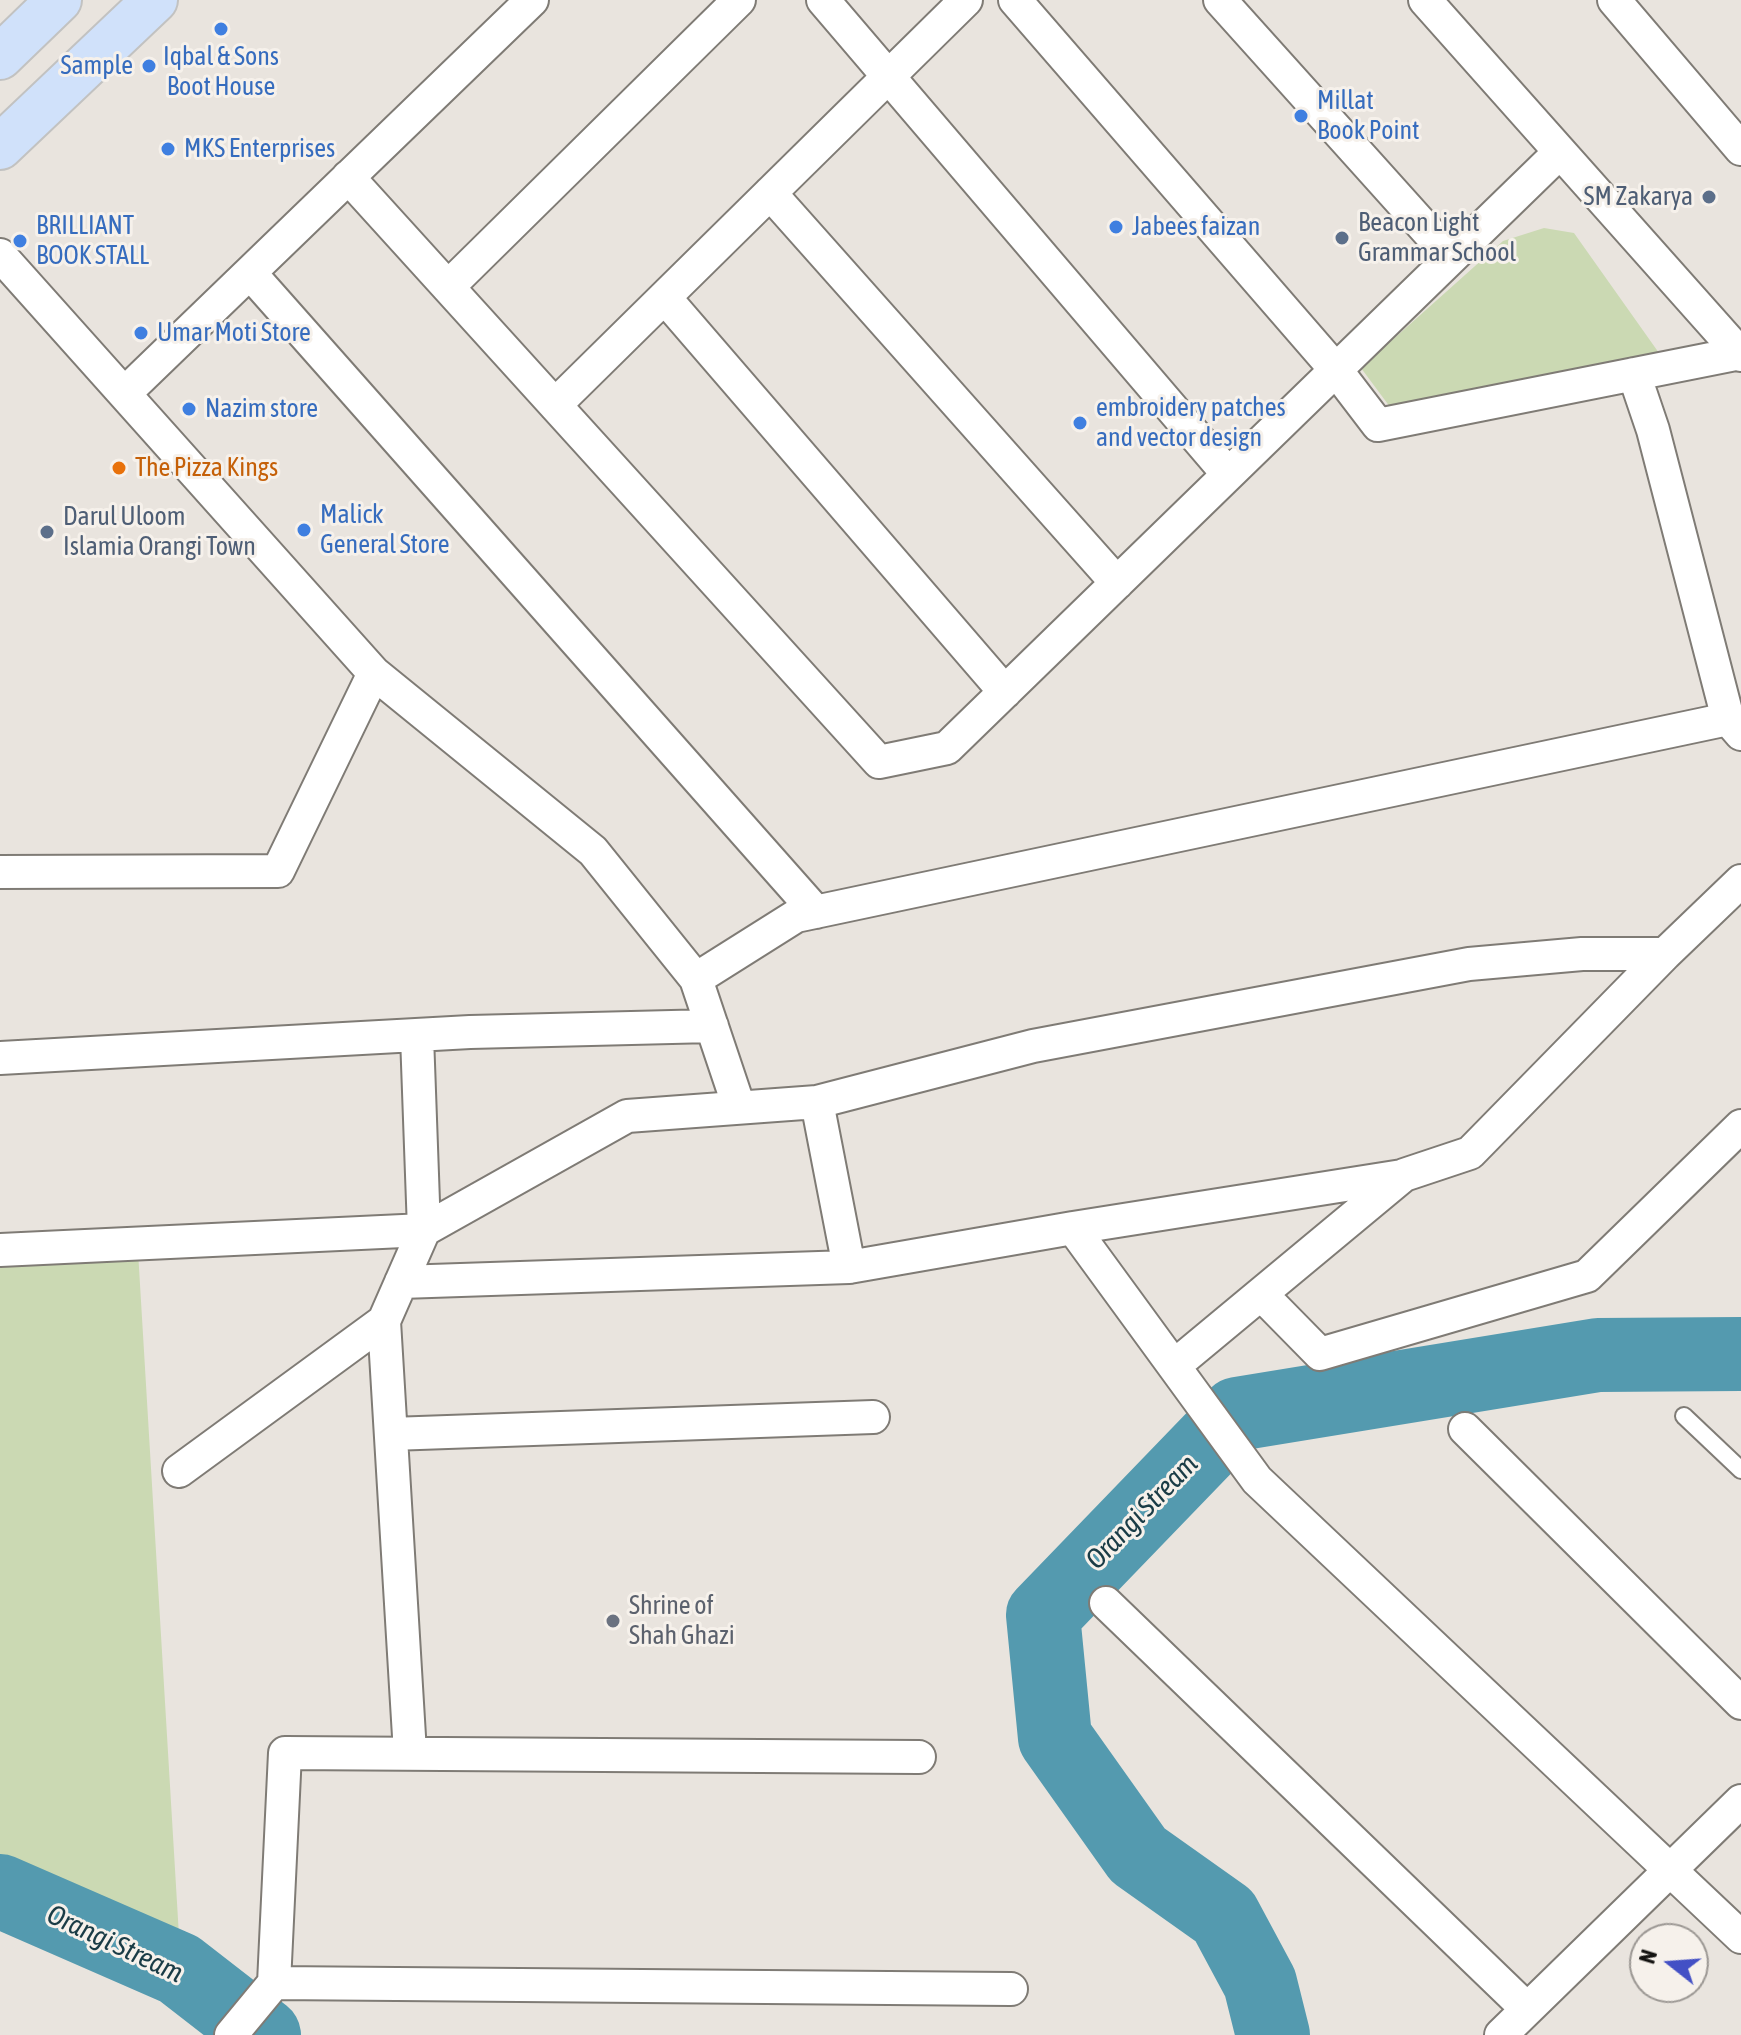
<!DOCTYPE html>
<html>
<head>
<meta charset="utf-8">
<style>
	body { margin:0 }
	#map { position:relative; width:1741px; height:2035px; overflow:hidden; background:#e9e4de; font-family:"Asap Condensed",sans-serif }
	canvas { display:block }
	.north { position:absolute; left:1629px; top:1923px; width:80px; height:80px; box-sizing:border-box; background:#f6f1eb; border:2px solid #9c9894; border-radius:50%; rotate:287deg; font-size:22px; font-weight:700; line-height:32px; text-align:center; color:#141311 }
	.north::after { content:''; display:block; margin:auto; width:28px; height:36px; background:#4350c5; clip-path:polygon(50% 0,100% 100%,50% 72%,0 100%) }
</style>
</head>
<body>
<div id="map">
<canvas width="1741" height="2035"></canvas>
<div class="north">N</div>
</div>
<script>
const ctx = document.querySelector('canvas').getContext('2d');
ctx.lineJoin = 'round';
function paint(path, color) { ctx.fillStyle = color; ctx.fill(path, 'evenodd'); }
function strokePath(path, color, width, dash) { ctx.strokeStyle = color; ctx.lineWidth = width; ctx.lineCap = dash ? 'butt' : 'round'; ctx.setLineDash(dash || []); ctx.stroke(path); }
function label(font, color, halo, rows, align = 'center') {
  ctx.font = font + ' "Asap Condensed",sans-serif'; ctx.lineWidth = 6; ctx.setLineDash([]); ctx.textBaseline = 'middle'; ctx.strokeStyle = halo; ctx.fillStyle = color; for (const [text, x, y, turn = 0] of rows) {
    ctx.save(); ctx.translate(x, y); ctx.rotate((+turn || 0) * Math.PI / 180); ctx.textAlign = isNaN(turn) ? turn : align; if (halo) ctx.strokeText(text, 0, 0); ctx.fillText(text, 0, 0); ctx.restore();
  }
}
paint(new Path2D(`
	M1544 228 1574 233 1659 353 1390 407 1361 368 1503 241Z
	M138 1251 179 1936 0 1861V1259Z`), '#cbd9b3');
strokePath(new Path2D(`
	M0 1891 179 1969 264 2035
	M1273 2035 1260 1983 1224 1916 1138 1855 1055 1738 1043 1615 1237 1414 1598 1355 1741 1354`), '#549aaf', 74);
const lane = new Path2D(`
	M1684 1416 1741 1470`);
const street = new Path2D(`
	M823 0 1228 474
	M1015 0 1336 370 1378 425 1741 353
	M1220 0 1451 257
	M1425 0 1741 355
	M1614 0 1741 149
	M348 177 879 762 947 748 1560 152
	M770 193 1117 583
	M0 255 374 673 593 851 696 979 739 1107
	M250 273 816 912
	M448 287 739 0
	M665 298 1005 692
	M1634 374 1653 430 1728 719
	M125 393 532 0
	M555 405 966 0
	M0 872 278 871 374 673
	M696 979 796 916 1728 719 1741 734
	M0 1058 470 1032 712 1026
	M817 1102 849 1267 1073 1228 1257 1480 1741 1937
	M1073 1228 1402 1176
	M0 1250 424 1230 627 1116 817 1102 1033 1046 1469 964 1582 954H1665L1741 881
	M401 1282 849 1267
	M1261 1294 1320 1354 1587 1276 1741 1126
	M1174 1366 1404 1175 1470 1153 1665 954
	M1465 1429 1741 1703
	M391 1434 873 1417
	M179 1471 384 1321
	M1106 1603 1527 2009
	M410 1753 384 1321 424 1230 417 1036
	M274 1983 1011 1989
	M231 2035 274 1983 285 1753 919 1757
	M1501 2035 1741 1801`);
const primary = new Path2D(`
	M0 57 59 0
	M0 147 155 0`);
strokePath(lane, '#7f7b75', 20);
strokePath(street, '#7f7b75', 36);
strokePath(primary, '#c2c2c1', 48);
strokePath(lane, '#fff', 16);
strokePath(street, '#fff', 32);
strokePath(primary, '#d0e1fa', 44);
for (const [x, y, r, color] of [
	[221,29,8,"#3f7fe0"],
	[149,66,8,"#3f7fe0"],
	[1301,116,8,"#3f7fe0"],
	[168,149,8,"#3f7fe0"],
	[1709,197,8,"#5c6f8a"],
	[1116,227,8,"#3f7fe0"],
	[1342,238,8,"#5c6f8a"],
	[20,241,8,"#3f7fe0"],
	[141,333,8,"#3f7fe0"],
	[189,409,8,"#3f7fe0"],
	[1080,423,8,"#3f7fe0"],
	[119,468,8,"#e8710a"],
	[304,530,8,"#3f7fe0"],
	[47,532,8,"#5c6f8a"],
	[613,1621,8,"#6b7280"]
]) { const dot = new Path2D(); dot.arc(x, y, r, 0, 2 * Math.PI); ctx.fillStyle = color; ctx.fill(dot); strokePath(dot, '#f6f1eb', 3); }
label('26px', '#366cbe', '#f6f1eb', [
	["Iqbal & Sons",221,57,"center"],
	["Boot House",221,87,"center"],
	["Sample",133,66,"right"],
	["Millat",1317,101],
	["Book Point",1317,131],
	["MKS Enterprises",184,149],
	["BRILLIANT",36,226],
	["BOOK STALL",36,256],
	["Jabees faizan",1132,227],
	["Umar Moti Store",157,333],
	["embroidery patches",1096,408],
	["and vector design",1096,438],
	["Nazim store",205,409],
	["Malick",320,515],
	["General Store",320,545]
], 'left');
label('26px', '#4e5e75', '#f6f1eb', [
	["SM Zakarya",1693,197,"right"],
	["Beacon Light",1358,223],
	["Grammar School",1358,253],
	["Darul Uloom",63,517],
	["Islamia Orangi Town",63,547]
], 'left');
label('26px', '#c56008', '#f6f1eb', [
	["The Pizza Kings",135,468]
], 'left');
label('26px', '#5b616d', '#f6f1eb', [
	["Shrine of",629,1606],
	["Shah Ghazi",629,1636]
], 'left');
label('italic 28px', '#1a3c46', '#f6f1eb', [
	["Orangi Stream",1142,1512,-46],
	["Orangi Stream",115,1944,25]
]);
</script>
</body>
</html>
